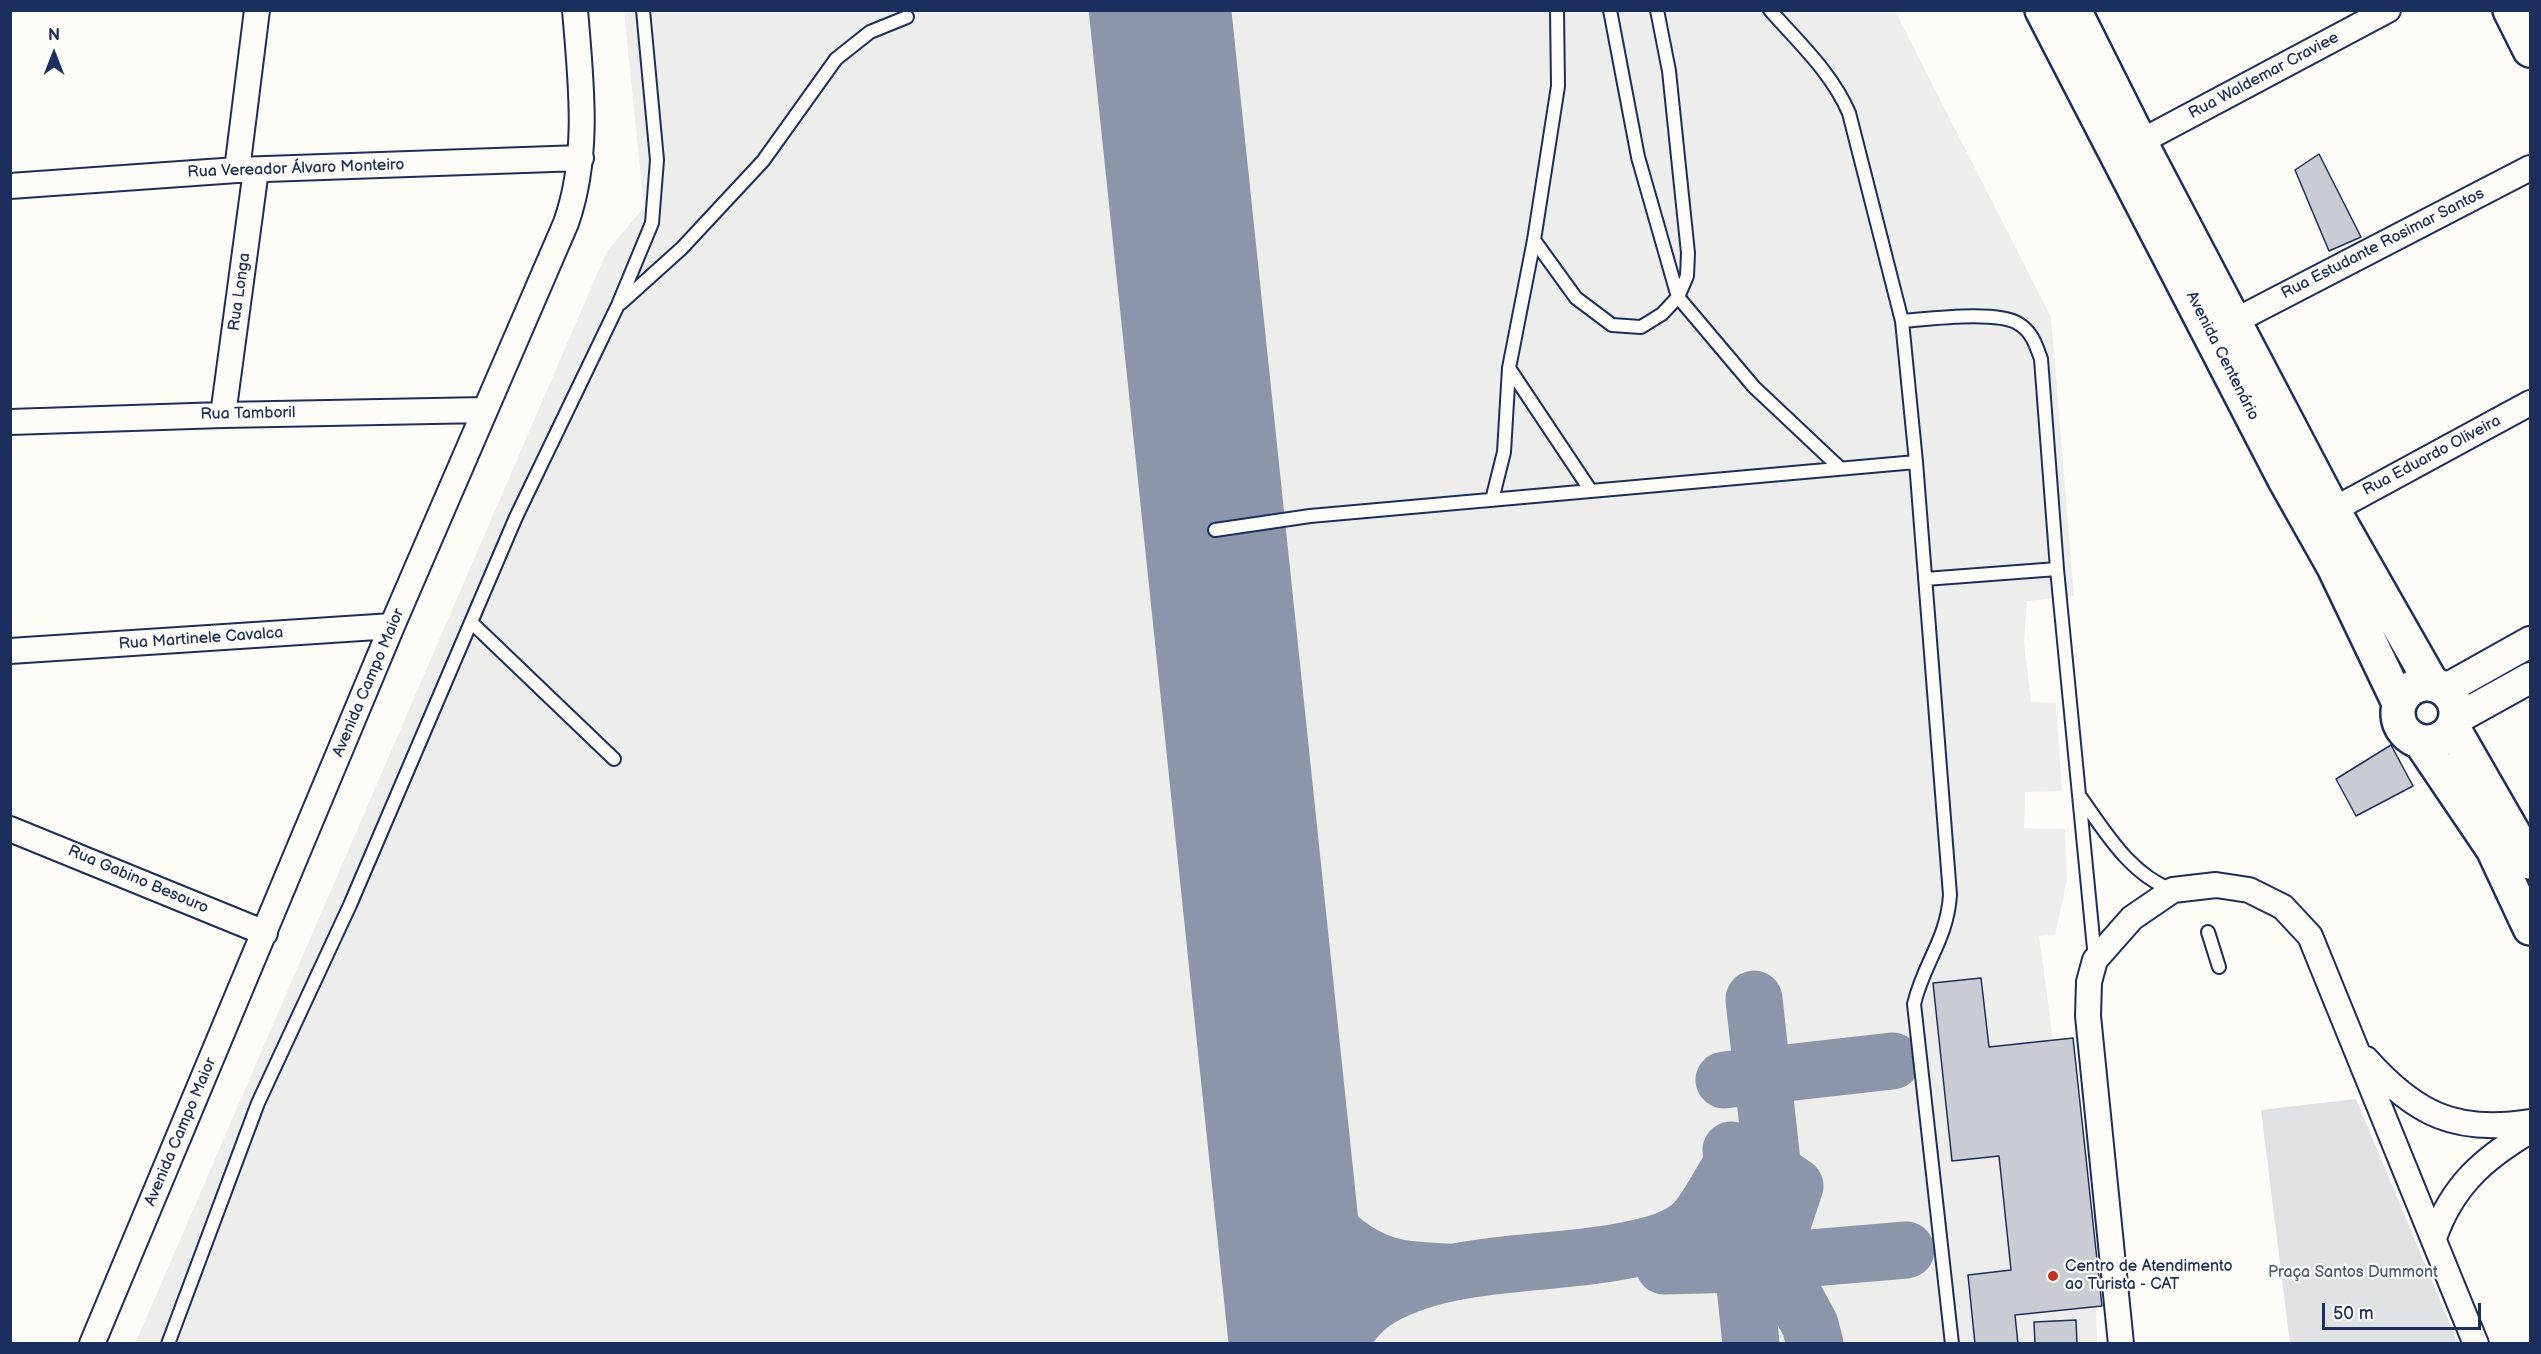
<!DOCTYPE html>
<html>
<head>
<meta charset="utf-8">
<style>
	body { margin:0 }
	#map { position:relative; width:2541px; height:1354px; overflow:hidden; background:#fdfcf7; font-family:"Balsamiq Sans",sans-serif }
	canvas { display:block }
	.frame { position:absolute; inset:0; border:12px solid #1b2f5e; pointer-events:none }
	.north { position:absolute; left:24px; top:24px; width:60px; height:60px; -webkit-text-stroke:4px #fdfcf7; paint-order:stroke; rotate:0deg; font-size:16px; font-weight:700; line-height:24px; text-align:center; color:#1b2f5e }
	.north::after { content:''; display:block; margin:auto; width:21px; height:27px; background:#1b2f5e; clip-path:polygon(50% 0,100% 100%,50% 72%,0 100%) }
	.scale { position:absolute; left:2322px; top:1303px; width:159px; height:27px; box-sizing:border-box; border:3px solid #1b2f5e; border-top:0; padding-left:8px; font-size:18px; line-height:21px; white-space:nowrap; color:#1b2f5e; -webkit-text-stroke:4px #fdfcf7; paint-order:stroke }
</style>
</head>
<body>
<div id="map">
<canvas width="2541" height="1354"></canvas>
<div class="frame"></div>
<div class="north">N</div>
<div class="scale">50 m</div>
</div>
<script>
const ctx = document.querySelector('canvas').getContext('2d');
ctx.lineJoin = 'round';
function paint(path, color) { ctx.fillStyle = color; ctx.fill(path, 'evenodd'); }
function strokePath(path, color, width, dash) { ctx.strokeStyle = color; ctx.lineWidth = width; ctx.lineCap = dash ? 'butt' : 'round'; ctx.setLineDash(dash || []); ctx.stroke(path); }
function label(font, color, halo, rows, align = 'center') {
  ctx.font = font + ' "Balsamiq Sans",sans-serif'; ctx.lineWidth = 4.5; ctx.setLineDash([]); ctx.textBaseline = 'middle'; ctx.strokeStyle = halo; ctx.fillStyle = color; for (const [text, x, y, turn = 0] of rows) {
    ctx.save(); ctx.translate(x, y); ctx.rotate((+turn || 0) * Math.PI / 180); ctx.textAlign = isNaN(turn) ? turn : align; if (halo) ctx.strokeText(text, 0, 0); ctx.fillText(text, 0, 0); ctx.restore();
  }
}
paint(new Path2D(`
	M624 11H1895L2051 317 2074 596 2027 601 2024 643 2031 702 2056 703 2062 791 2025 792 2024 828 2065 829 2067 880 2055 935 2039 936 2053 1040 2073 1038 2102 1306 2096 1307 2097 1343 135 1344 607 251 644 207Z`), '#edeeec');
paint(new Path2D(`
	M2356 1099 2455 1336 2456 1343H2290L2261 1110Z`), '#e0e1e3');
strokePath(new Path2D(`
	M1754 999 1773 1171 1795 1186 1780 1231 1785 1279 1810 1325 1815 1344
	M1724 1080 1892 1061
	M1731 1150 1751 1344
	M1282 1170C1312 1212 1344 1257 1399 1268 1415 1271 1433 1271 1449 1272
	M1664 1266 1741 1264 1906 1250
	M1338 1344C1347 1329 1359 1312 1374 1302 1443 1257 1549 1267 1628 1250 1650 1246 1679 1239 1695 1222 1707 1209 1722 1180 1732 1164`), '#8c96aa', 57);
strokePath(new Path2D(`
	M1160 10 1300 1344`), '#8c96aa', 142);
const building = new Path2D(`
	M2319 154 2361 237 2329 251 2295 170Z
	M2391 745 2413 786 2356 816 2336 779Z
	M1981 978 1989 1047 2073 1038 2102 1306 2015 1315 2018 1344H1975L1968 1275 2011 1270 1999 1156 1952 1161 1933 983Z
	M2076 1320 2077 1344H2035L2034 1322Z`);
paint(building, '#c9ccd3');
strokePath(building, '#1b2f5e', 1.5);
const service = new Path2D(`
	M1610 10 1638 157 1678 297 1754 387 1840 468
	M1770 10C1799 43 1832 73 1849 113L1902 321 1916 462
	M1534 240 1576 298 1612 325 1641 327 1662 314 1678 297 1687 276 1688 253 1669 71 1657 10
	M621 303 682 248 763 161 836 59 870 32 907 17
	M1902 321C1929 319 1998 310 2019 324 2032 332 2036 345 2041 359L2057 569 2095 959
	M1509 368 1591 491
	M1492 500 1504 452 1509 368 1534 240 1558 86 1557 10
	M1215 530 1310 516 1916 462 1950 895C1947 940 1924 962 1914 1004L1952 1344
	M1925 579 2057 569
	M471 622 614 759
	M2081 798C2106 833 2130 874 2172 890
	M2208 932 2219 967
	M168 1344 258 1103 350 905 516 517 618 305 652 223 657 160 643 10`);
const minor = new Path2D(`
	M2140 142 2388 10
	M237 170 257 10
	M10 186 237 170 581 158
	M2235 321 2530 168
	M223 415 256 170
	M10 422 223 415 485 410
	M2333 510 2530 403
	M10 651 392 626
	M10 829 265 933
	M2366 1059C2415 1114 2456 1134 2530 1122
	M2434 1238C2452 1186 2484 1158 2530 1131
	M92 1344 392 626 566 223C590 155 581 82 575 10
	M2121 1344 2088 1016 2089 982 2095 960 2132 918 2173 890 2216 885 2249 890 2283 907 2310 936 2476 1344`);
const tertiary = new Path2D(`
	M2446 689 2530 642
	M2456 719 2530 678`);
const secondary = new Path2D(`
	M2042 10 2285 480 2334 567 2399 703
	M2074 10 2140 142 2333 510 2432 684
	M2510 10 2530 50
	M2398 713a29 29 0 1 1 58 0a29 29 0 1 1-58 0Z
	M2453 728 2530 862
	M2420 741 2493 849 2530 928`);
strokePath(service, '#1b2f5e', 16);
strokePath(minor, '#1b2f5e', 28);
strokePath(tertiary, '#1b2f5e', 34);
strokePath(secondary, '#1b2f5e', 38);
strokePath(service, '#fdfcf7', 12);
strokePath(minor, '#fdfcf7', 24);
strokePath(tertiary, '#fdfcf7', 30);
strokePath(secondary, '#fdfcf7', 33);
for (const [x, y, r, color] of [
	[2053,1276,6,"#c8321e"]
]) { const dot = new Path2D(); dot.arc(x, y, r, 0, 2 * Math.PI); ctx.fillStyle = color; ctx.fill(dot); strokePath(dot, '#fdfcf7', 2); }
label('16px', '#1b2f5e', '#fdfcf7', [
	["Rua Waldemar Craviee",2264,76,-28],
	["Rua Vereador Álvaro Monteiro",296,169,-2],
	["Rua Estudante Rosimar Santos",2383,244,-27],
	["Rua Longa",240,292,-82],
	["Avenida Centenário",2222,356,63],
	["Rua Tamboril",248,414,-1],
	["Rua Eduardo Oliveira",2432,456,-28],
	["Rua Martinele Cavalca",201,639,-4],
	["Avenida Campo Maior",369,683,-67],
	["Rua Gabino Besouro",138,880,23],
	["Avenida Campo Maior",181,1132,-67]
]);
label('16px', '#1b2f5e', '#fdfcf7', [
	["Centro de Atendimento",2065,1267],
	["ao Turista - CAT",2065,1285]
], 'left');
label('16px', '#4c5c7f', '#fdfcf7', [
	["Praça Santos Dummont",2353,1273]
]);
</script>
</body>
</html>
